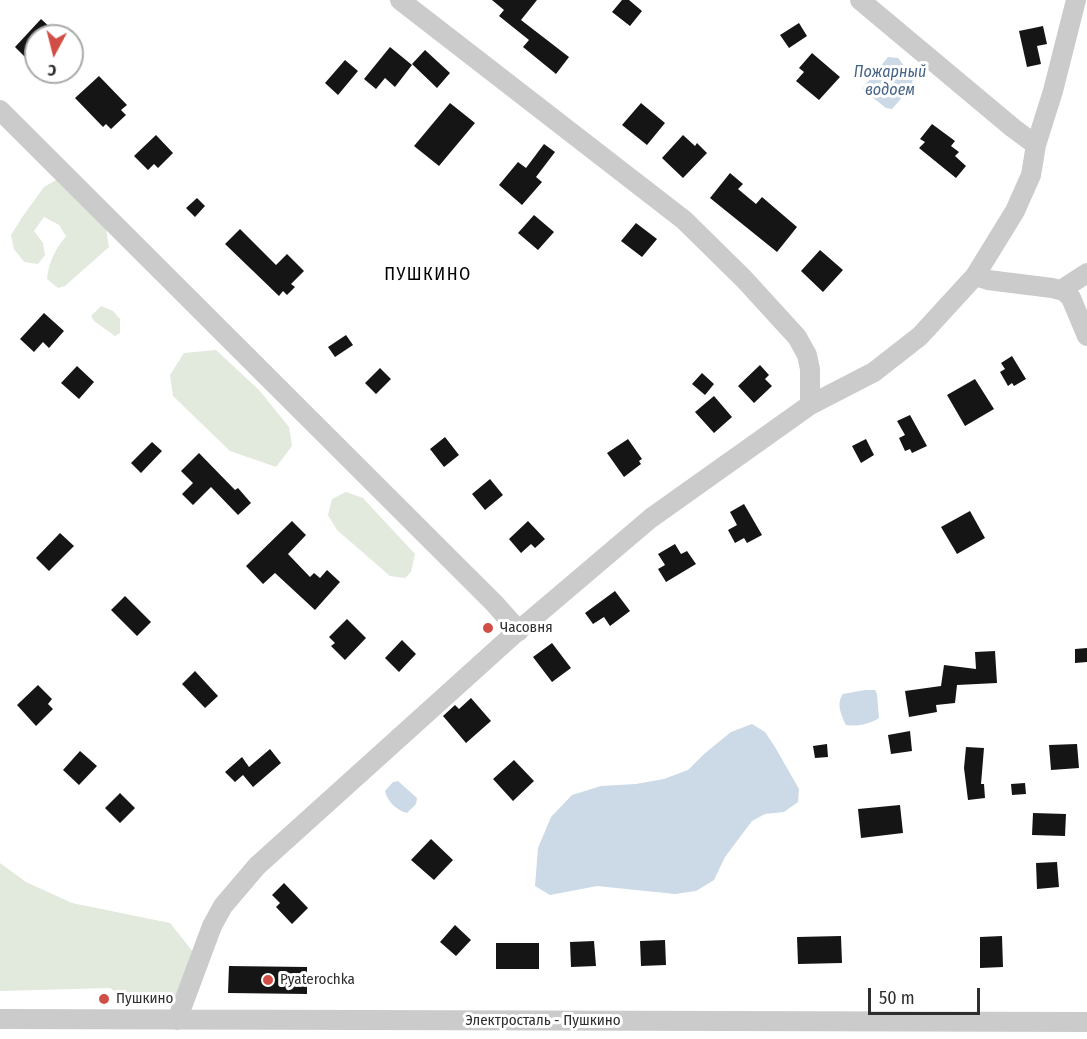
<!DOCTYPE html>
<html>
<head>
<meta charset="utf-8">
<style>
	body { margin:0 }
	#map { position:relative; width:1087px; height:1039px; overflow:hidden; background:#fff; font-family:"Fira Sans Condensed",sans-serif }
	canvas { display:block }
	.north { position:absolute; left:24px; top:24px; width:60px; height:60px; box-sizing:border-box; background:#fff; border:2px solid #ababab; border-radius:50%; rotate:187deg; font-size:16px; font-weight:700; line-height:24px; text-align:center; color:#2e2e2e }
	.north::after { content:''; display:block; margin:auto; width:21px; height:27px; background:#d04e45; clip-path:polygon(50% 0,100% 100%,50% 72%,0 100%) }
	.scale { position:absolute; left:868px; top:988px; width:112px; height:27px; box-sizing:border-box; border:3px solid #2e2e2e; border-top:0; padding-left:8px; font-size:18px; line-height:21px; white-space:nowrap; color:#2e2e2e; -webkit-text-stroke:4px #fff; paint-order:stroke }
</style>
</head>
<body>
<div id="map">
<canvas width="1087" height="1039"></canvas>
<div class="north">С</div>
<div class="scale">50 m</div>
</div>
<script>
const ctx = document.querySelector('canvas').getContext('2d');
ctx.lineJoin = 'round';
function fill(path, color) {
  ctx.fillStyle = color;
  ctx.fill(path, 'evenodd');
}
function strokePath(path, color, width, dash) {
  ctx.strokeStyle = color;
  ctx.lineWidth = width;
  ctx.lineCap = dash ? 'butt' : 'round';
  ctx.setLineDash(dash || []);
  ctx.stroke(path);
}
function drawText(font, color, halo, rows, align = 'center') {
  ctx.font = font + ' "Fira Sans Condensed",sans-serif';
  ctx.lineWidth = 6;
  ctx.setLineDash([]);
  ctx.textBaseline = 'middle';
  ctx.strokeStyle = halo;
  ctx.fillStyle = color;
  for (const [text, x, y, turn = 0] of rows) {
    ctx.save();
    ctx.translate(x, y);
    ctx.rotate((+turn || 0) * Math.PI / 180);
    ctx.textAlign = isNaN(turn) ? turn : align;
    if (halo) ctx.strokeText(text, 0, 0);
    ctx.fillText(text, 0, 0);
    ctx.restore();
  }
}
fill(new Path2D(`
	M58,179L106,229L109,247L65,286L58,288L47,279C49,261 55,250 66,236L59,225L44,217L34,231L43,243L45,255L38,264L24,262L14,249L11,235L23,216L44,187Z
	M101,306L113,311L120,319V333L115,336L94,321L91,316Z
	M216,350L259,390L289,427L292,446L276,467L230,451L173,396L170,375L184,353Z
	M346,492L363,498L415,554L411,572L405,578L390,576L337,530L328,515L332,499Z
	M0,863L26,882L72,903L170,923L193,952L177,1004H134L110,988L0,991Z`), '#e2e9dd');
fill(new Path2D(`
	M888,57L898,58L913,77L912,86L892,109L886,108L862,89Z
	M865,690H875L877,694L879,718C870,724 856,727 846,725C841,715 836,703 843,694Z
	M752,724L765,732L775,747L799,789L798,802L784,812L765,814L752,821L725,857L714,880L696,891L675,894L597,886L550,895L535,886L538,848L551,817L572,795L601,786L636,784L664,779L688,770L704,754L731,732Z
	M398,781L417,798L416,804L407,813C396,810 388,802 385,791L393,782Z`), '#ccd9e7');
fill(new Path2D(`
	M492,0H537L521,20L569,57L556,74L523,47L529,40L499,16L504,10Z
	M622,0H629L642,11L630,26L612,12Z
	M41,19L52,29L45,36H36V47L26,58L15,47Z
	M799,23L807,36L789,48L780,35Z
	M1043,26L1047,44L1037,46L1041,64L1027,67L1019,31Z
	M390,47L412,65L395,87L385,78L376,89L364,79Z
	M425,50L450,73L437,88L412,64Z
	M812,53L840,77L819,100L796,81L804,72L799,68Z
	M345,60L358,71L338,95L325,83Z
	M99,76L127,105L121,110L126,115L111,129L106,124L103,127L75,98Z
	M450,103L475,123L439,166L414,146Z
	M641,103L665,123L647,145L622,125Z
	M932,124L955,141L951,146L959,152L955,156L966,166L956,178L919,148L925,142L920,139Z
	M156,135L173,153L158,168L154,164L148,170L134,156Z
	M683,135L695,146L697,143L707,153L683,178L662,158Z
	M544,144L555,152L536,177L542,182L522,205L499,185L518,162L526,168Z
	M730,173L743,184L738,189L756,204L762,197L797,227L777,252L710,198Z
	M197,198L205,206L195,217L186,208Z
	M534,215L554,232L538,250L518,233Z
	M636,223L657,239L642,257L621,241Z
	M240,229L276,265L287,254L304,271L291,284L295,287L287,295L283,291L279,296L225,244Z
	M820,250L843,270L823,292L801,271Z
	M44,313L64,331L49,348L43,342L34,352L20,339Z
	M346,335L353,345L335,357L328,347Z
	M1012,356L1026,379L1014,386L1012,383L1008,386L1000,372L1005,369L1001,363Z
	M760,365L769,375L765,379L772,386L754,403L738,386Z
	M77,366L94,382L79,399L61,383Z
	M380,368L391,379L376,394L365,383Z
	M702,373L714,384L705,395L692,384Z
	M975,379L994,409L965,426L947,395Z
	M714,396L732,417L714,433L695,412Z
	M910,415L927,446L912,453L910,449L905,451L899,438L905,435L897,421Z
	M445,437L459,455L444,467L430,449Z
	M628,439L642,459L639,461L641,464L624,477L607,453Z
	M866,439L874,455L861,463L852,446Z
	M152,442L162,451L141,473L131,463Z
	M199,453L235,490L238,488L251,503L238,515L211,487L193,505L182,494L193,483L181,471Z
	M490,479L503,495L485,510L472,494Z
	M744,504L762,535L747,543L744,538L735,543L728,530L737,525L730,512Z
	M970,511L985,538L957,554L941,527Z
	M292,521L306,535L288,554L310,577L314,573L320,578L327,570L340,582L315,610L275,573L263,584L246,566Z
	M528,521L545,539L535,548L531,544L521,553L509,539Z
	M60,533L74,546L49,571L36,558Z
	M675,544L681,554L687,551L696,564L666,582L658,569L665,565L658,554Z
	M615,591L630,611L610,626L604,617L593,624L585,613Z
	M125,596L151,622L137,636L111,610Z
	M347,619L366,638L345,660L331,646L335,643L329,637Z
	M402,640L416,654L399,672L385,658Z
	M552,643L571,668L552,682L533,657Z
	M1087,648V662L1075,663V649Z
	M995,651L997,683L957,685L955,703L936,705L937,712L909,717L905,691L941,686L944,665L976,669L975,652Z
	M195,671L218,696L205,708L182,684Z
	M38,685L52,699L48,704L53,709L36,726L17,705Z
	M471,698L491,721L466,743L443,716L455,705L459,709Z
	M910,731L912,751L891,754L888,735Z
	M827,744L828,757L815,758L813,746Z
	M1077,744L1079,768L1051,770L1049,745Z
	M966,747L984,748L981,784H984L985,798L968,800L964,768Z
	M270,749L281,763L253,787L243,775L235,782L225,772L242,757L249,767Z
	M80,751L97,766L79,785L63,770Z
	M514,760L534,781L513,801L493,779Z
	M1025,783L1026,794L1012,795L1011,784Z
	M120,793L135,808L120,823L105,808Z
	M900,805L903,833L861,838L858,809Z
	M1033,813L1066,814L1065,836L1032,835Z
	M431,839L453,860L434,880L411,860Z
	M1057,862L1059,887L1037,889L1036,863Z
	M284,883L308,908L292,924L276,907L280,903L272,895Z
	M455,925L471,940L456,956L440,942Z
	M841,936L842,963L798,964L797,937Z
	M1002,936L1003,967L980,968V937Z
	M665,940L666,965L641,966L640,941Z
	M594,941L596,966L571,967L570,942Z
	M496,943H539V969H496Z
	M229,966L307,967V994L228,993Z`), '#151515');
strokePath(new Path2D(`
	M400,0L684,220L744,279L797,337L807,355L810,369V405
	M860,0L1013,128L1036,145
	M0,110L494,603L519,631
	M975,276L988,280L1052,288L1064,291L1071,298L1087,336
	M1061,290L1087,273
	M0,1019L1087,1022
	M177,1020L212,926L223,906L257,866L512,636L651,518L810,405L874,372L920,336L975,276L1015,211L1031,175L1036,145L1053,91L1076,0`), '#cbcbcb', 20);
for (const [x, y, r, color] of [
	[488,628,6,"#d04e45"],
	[268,980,6,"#d04e45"],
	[104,999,6,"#d04e45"]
]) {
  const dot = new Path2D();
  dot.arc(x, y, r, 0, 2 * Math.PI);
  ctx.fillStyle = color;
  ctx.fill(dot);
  strokePath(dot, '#fff', 2);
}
drawText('15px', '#2e2e2e', '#fff', [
	["Часовня",500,628],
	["Pyaterochka",280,980],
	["Пушкино",116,999]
], 'left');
drawText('15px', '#2e2e2e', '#fff', [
	["Электросталь - Пушкино",543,1021]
]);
drawText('italic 16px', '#466486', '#fff', [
	["Пожарный",890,73],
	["водоем",890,91]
]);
ctx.letterSpacing = '1.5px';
drawText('18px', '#000', '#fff', [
	["ПУШКИНО",428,275]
]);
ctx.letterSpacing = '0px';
</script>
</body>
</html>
